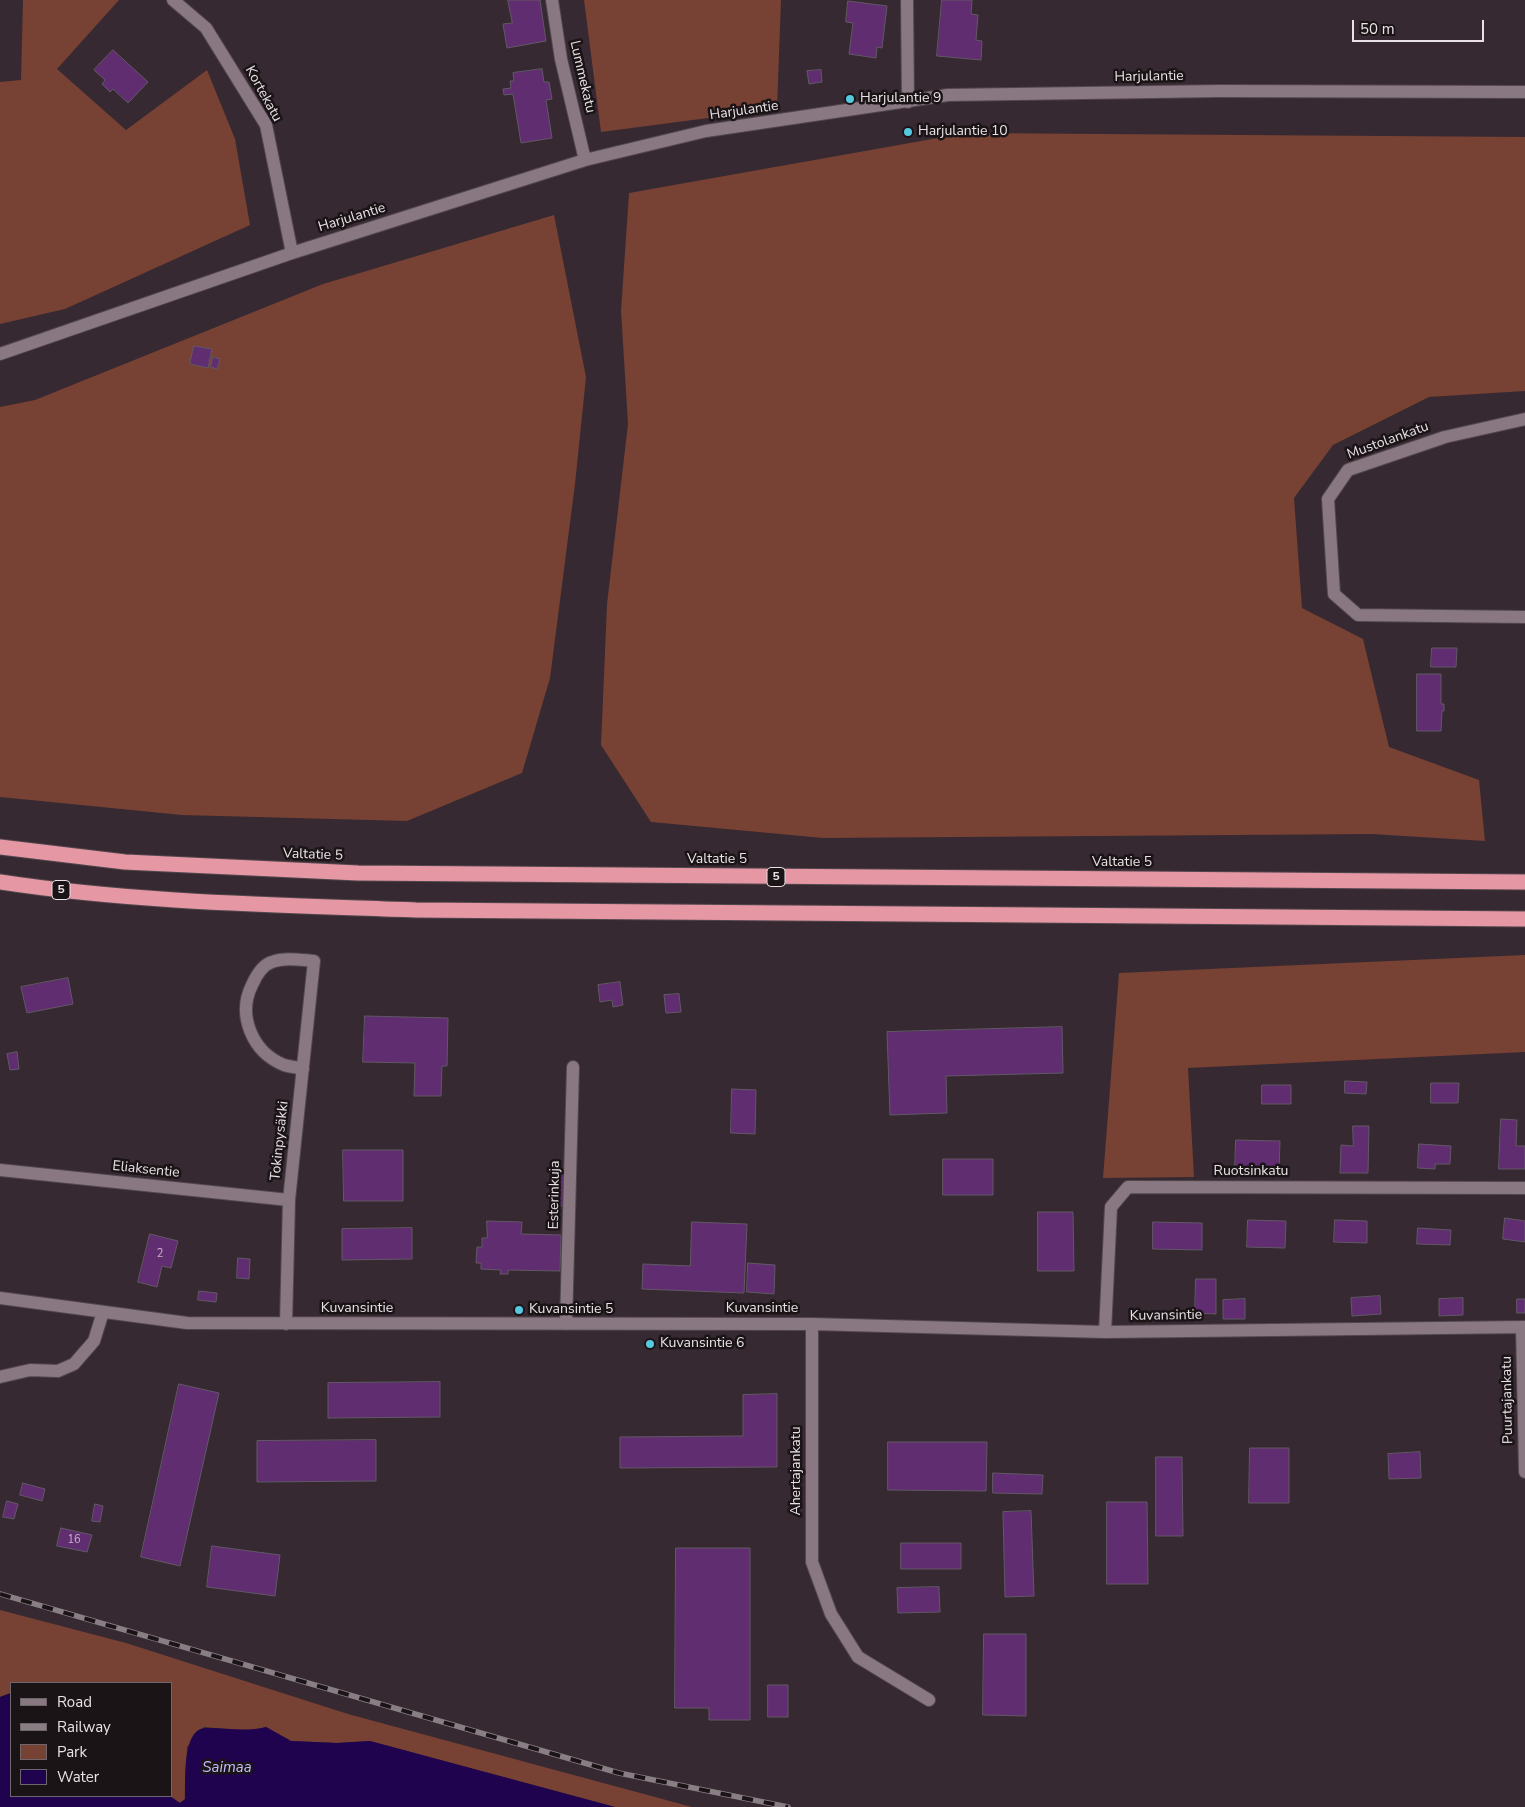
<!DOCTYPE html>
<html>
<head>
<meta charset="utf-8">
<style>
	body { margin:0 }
	#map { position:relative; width:1525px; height:1807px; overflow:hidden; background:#372931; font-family:"Nunito Sans",sans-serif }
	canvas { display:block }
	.legend { position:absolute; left:10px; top:1682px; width:162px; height:115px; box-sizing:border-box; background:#1a1417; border:1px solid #6d666a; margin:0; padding:6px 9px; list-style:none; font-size:15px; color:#eae1e6 }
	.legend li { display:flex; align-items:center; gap:10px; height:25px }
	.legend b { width:25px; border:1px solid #6d666a }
	.scale { position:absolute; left:1352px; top:20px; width:132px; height:22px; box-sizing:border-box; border:2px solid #eae1e6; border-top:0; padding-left:6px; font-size:15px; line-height:18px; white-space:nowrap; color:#eae1e6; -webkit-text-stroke:4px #1a1417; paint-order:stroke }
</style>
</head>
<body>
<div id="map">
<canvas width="1525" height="1807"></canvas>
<ul class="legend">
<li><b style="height:6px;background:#897882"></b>Road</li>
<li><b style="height:6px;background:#8a7e85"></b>Railway</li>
<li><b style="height:14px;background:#774134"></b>Park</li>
<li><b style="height:14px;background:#20034f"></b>Water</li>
</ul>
<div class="scale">50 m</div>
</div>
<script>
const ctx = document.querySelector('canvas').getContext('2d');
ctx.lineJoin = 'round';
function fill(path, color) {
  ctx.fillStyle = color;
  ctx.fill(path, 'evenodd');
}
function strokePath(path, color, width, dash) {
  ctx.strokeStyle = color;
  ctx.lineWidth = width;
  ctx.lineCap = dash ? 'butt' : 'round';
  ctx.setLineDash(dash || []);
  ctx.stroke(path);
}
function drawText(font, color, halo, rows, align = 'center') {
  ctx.font = font + ' "Nunito Sans",sans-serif';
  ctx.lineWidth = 5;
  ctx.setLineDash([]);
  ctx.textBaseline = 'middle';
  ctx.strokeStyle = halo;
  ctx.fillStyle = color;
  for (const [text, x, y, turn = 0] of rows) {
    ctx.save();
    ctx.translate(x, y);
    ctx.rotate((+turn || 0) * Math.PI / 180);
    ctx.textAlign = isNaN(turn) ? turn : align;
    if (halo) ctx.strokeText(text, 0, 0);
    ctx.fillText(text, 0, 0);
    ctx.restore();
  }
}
fill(new Path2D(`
	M23,0H119L57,69L126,130L207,70L235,139L250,225L65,309L0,324V82L21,80Z
	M584,0H781L777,109L601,132Z
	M966,133L1525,137V391L1429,397L1333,445L1294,498L1302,608L1363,639L1389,747L1479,780L1485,841L1372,834L823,838L651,822L601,745L607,604L628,424L621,311L629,193Z
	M554,215L586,377L575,484L550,678L522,773L407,821L182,815L0,797V407L35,400L323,284Z
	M1525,955V1052L1188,1068L1194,1177L1103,1178L1119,973Z
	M0,1610L126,1643L348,1714L692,1807H615L370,1741L337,1743L291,1741L266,1727L249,1731L204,1727L187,1747L185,1800L179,1803L170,1796L171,1683H11V1693L0,1697Z`), '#774134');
fill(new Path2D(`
	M11,1693V1796H170L180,1803L185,1799C186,1782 181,1727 207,1728C228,1728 246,1732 266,1727L291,1741L337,1743L370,1741L615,1807H0V1697Z`), '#20034f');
const building = new Path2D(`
	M508,0H540L546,41L507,48L503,24L512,23Z
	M942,0H972L971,14L978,15L976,40L982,41L981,60L937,56Z
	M848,1L887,6L882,48L877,47L876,58L849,54L853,23L846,22Z
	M113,50L148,82L128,103L113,89L110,92L102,84L105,80L94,70Z
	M542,69L544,82H549L552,99L546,100L552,138L521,143L513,94L504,95L503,89L511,88L510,81H514L513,73Z
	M821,70L822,82L809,84L807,71Z
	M194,346L212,349L208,368L190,364Z
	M213,357L220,359L217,369L211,367Z
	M1432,648H1457L1456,667H1431Z
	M1417,674H1441V704H1444V711H1442L1441,731H1417Z
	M68,978L73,1004L27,1013L21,987Z
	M620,982L623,1005L613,1007L612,1000L600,1002L598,985Z
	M679,994L681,1012L666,1013L664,995Z
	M365,1016L448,1018L447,1066H442L441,1096H414L415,1063L363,1062Z
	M1062,1027L1063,1073L946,1076L947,1113L890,1115L887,1032Z
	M17,1052L19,1069L10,1070L7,1054Z
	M1345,1081L1367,1082L1366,1094L1345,1093Z
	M1431,1083H1459L1458,1103H1431Z
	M1262,1085H1291V1104H1262Z
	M732,1089L756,1090L755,1134L731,1133Z
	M1501,1119L1517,1120L1516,1146H1525V1169H1499Z
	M1353,1126H1369L1368,1173H1340L1341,1145L1353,1146Z
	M1236,1140L1280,1141L1279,1171L1235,1169Z
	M1419,1144L1451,1146L1450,1164H1435V1169L1418,1168Z
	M343,1150H403V1201H344Z
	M943,1159H993V1195H943Z
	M555,1169L570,1170V1206H554Z
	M1038,1212H1073L1074,1271H1038Z
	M1505,1218L1525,1221V1242L1503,1239Z
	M1248,1220L1286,1221L1285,1248L1247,1247Z
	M1335,1220L1367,1221V1243L1334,1242Z
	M487,1221L522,1222L521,1234L561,1235L560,1271L508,1270V1274H500L501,1270L481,1269V1263H476L477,1247H482V1238H487Z
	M692,1222L747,1224L744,1293L642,1289L643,1264L690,1266Z
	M1153,1222L1202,1223V1250L1153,1249Z
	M412,1228V1259L342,1260V1229Z
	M1418,1228L1451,1230L1450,1245L1417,1244Z
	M150,1234L178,1241L171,1268L162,1266L157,1287L138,1282Z
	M238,1258L250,1259L249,1279L237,1278Z
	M748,1263L775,1265L774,1294L747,1292Z
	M1196,1279H1216V1314L1195,1313Z
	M199,1291L217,1293L216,1302L198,1300Z
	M1380,1296L1381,1314L1352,1316L1351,1298Z
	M1463,1298V1315L1439,1316V1299Z
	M1245,1299V1319H1223V1300Z
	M1517,1299H1525V1313H1517Z
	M440,1382V1417L328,1418V1383Z
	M179,1384L219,1393L180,1566L141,1557Z
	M777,1394V1467L620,1468V1437L743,1436V1395Z
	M376,1440V1481L257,1482V1441Z
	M888,1442H987L986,1491L888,1490Z
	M1250,1448H1289V1503H1249Z
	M1420,1452L1421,1478L1389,1479L1388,1454Z
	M1156,1457H1182L1183,1536H1156Z
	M993,1473L1043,1475L1042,1494L993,1493Z
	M23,1483L45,1489L42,1501L20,1495Z
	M7,1501L18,1504L14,1519L3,1517Z
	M1107,1502H1147L1148,1584H1107Z
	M95,1504L103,1506L100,1522L92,1521Z
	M1031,1511L1034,1596L1005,1597L1003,1512Z
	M61,1528L92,1535L87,1552L57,1546Z
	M901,1543H961V1569H901Z
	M212,1546L280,1555L275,1596L207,1587Z
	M676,1548H750V1720H709V1708H675Z
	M939,1587L940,1612L898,1613L897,1588Z
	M984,1634H1026V1716L983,1715Z
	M768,1685H788V1717H768Z`);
fill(building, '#602d71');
strokePath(building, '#625866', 1);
const minor = new Path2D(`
	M173,0L206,28L266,125L292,253
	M552,0L561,59L585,160
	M907,0L908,102
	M0,354L292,253L585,160L706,131L948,95L1219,91L1525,92
	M1525,419L1445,437L1348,470L1328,499L1334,594L1358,615L1525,617
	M0,1170L289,1200
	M0,1298L187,1323L812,1324L1105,1332L1525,1327
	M286,1324L289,1200L314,961C301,960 285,957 272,962C262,965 256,976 252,985C237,1015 252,1052 284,1065C290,1067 297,1067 303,1069
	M566,1324L573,1067
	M812,1324V1562L831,1614L858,1657L929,1700
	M1522,1327L1525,1472
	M1105,1332L1111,1207L1128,1187L1525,1188
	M0,1377L30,1370L58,1371L74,1364L94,1341L103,1312`);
const highway = new Path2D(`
	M0,847L125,862L358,873L1525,882
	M0,882C137,903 278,905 416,910L1525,919`);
strokePath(minor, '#53474e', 14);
strokePath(highway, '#53474e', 17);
strokePath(minor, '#897882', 12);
strokePath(highway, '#e597a4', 15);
const rail = new Path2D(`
	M0,1594L619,1773L788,1807`);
strokePath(rail, '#8a7e85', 5.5);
strokePath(rail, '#1a1417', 4, [11]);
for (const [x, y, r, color] of [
	[850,99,5,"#56c9e0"],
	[908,132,5,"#56c9e0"],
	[519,1310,5,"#56c9e0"],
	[650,1344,5,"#56c9e0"]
]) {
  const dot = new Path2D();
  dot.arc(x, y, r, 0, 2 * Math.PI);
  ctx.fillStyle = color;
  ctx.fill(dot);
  strokePath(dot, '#1a1417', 2);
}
drawText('11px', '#c8b4c9', null, [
	["2",160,1254],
	["16",74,1540]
]);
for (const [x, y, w] of [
	[776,877,18],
	[61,890,18]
]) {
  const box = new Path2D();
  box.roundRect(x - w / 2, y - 9.5, w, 19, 4);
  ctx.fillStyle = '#1a1417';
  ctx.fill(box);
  strokePath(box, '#eae1e6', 1);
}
drawText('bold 12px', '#eae1e6', null, [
	["5",776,877],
	["5",61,890]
]);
drawText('14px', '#eae1e6', '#1a1417', [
	["Lummekatu",582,77,77],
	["Harjulantie",1149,77,-1],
	["Kortekatu",263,94,61],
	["Harjulantie",744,111,-8],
	["Harjulantie",352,218,-17],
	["Mustolankatu",1388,441,-20],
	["Valtatie 5",313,855,2],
	["Valtatie 5",717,860],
	["Valtatie 5",1122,863],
	["Tokinpysäkki",280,1141,-84],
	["Eliaksentie",146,1170,6],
	["Ruotsinkatu",1251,1172],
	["Esterinkuja",555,1195,-89],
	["Kuvansintie",357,1309],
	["Kuvansintie",762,1309],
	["Kuvansintie",1166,1316,-1],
	["Puurtajankatu",1508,1400,-91],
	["Ahertajankatu",797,1471,-90]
]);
drawText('14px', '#eae1e6', '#1a1417', [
	["Harjulantie 9",860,99],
	["Harjulantie 10",918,132],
	["Kuvansintie 5",529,1310],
	["Kuvansintie 6",660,1344]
], 'left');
drawText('italic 15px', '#c5bcfd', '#1a1417', [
	["Saimaa",227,1768]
]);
</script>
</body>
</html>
